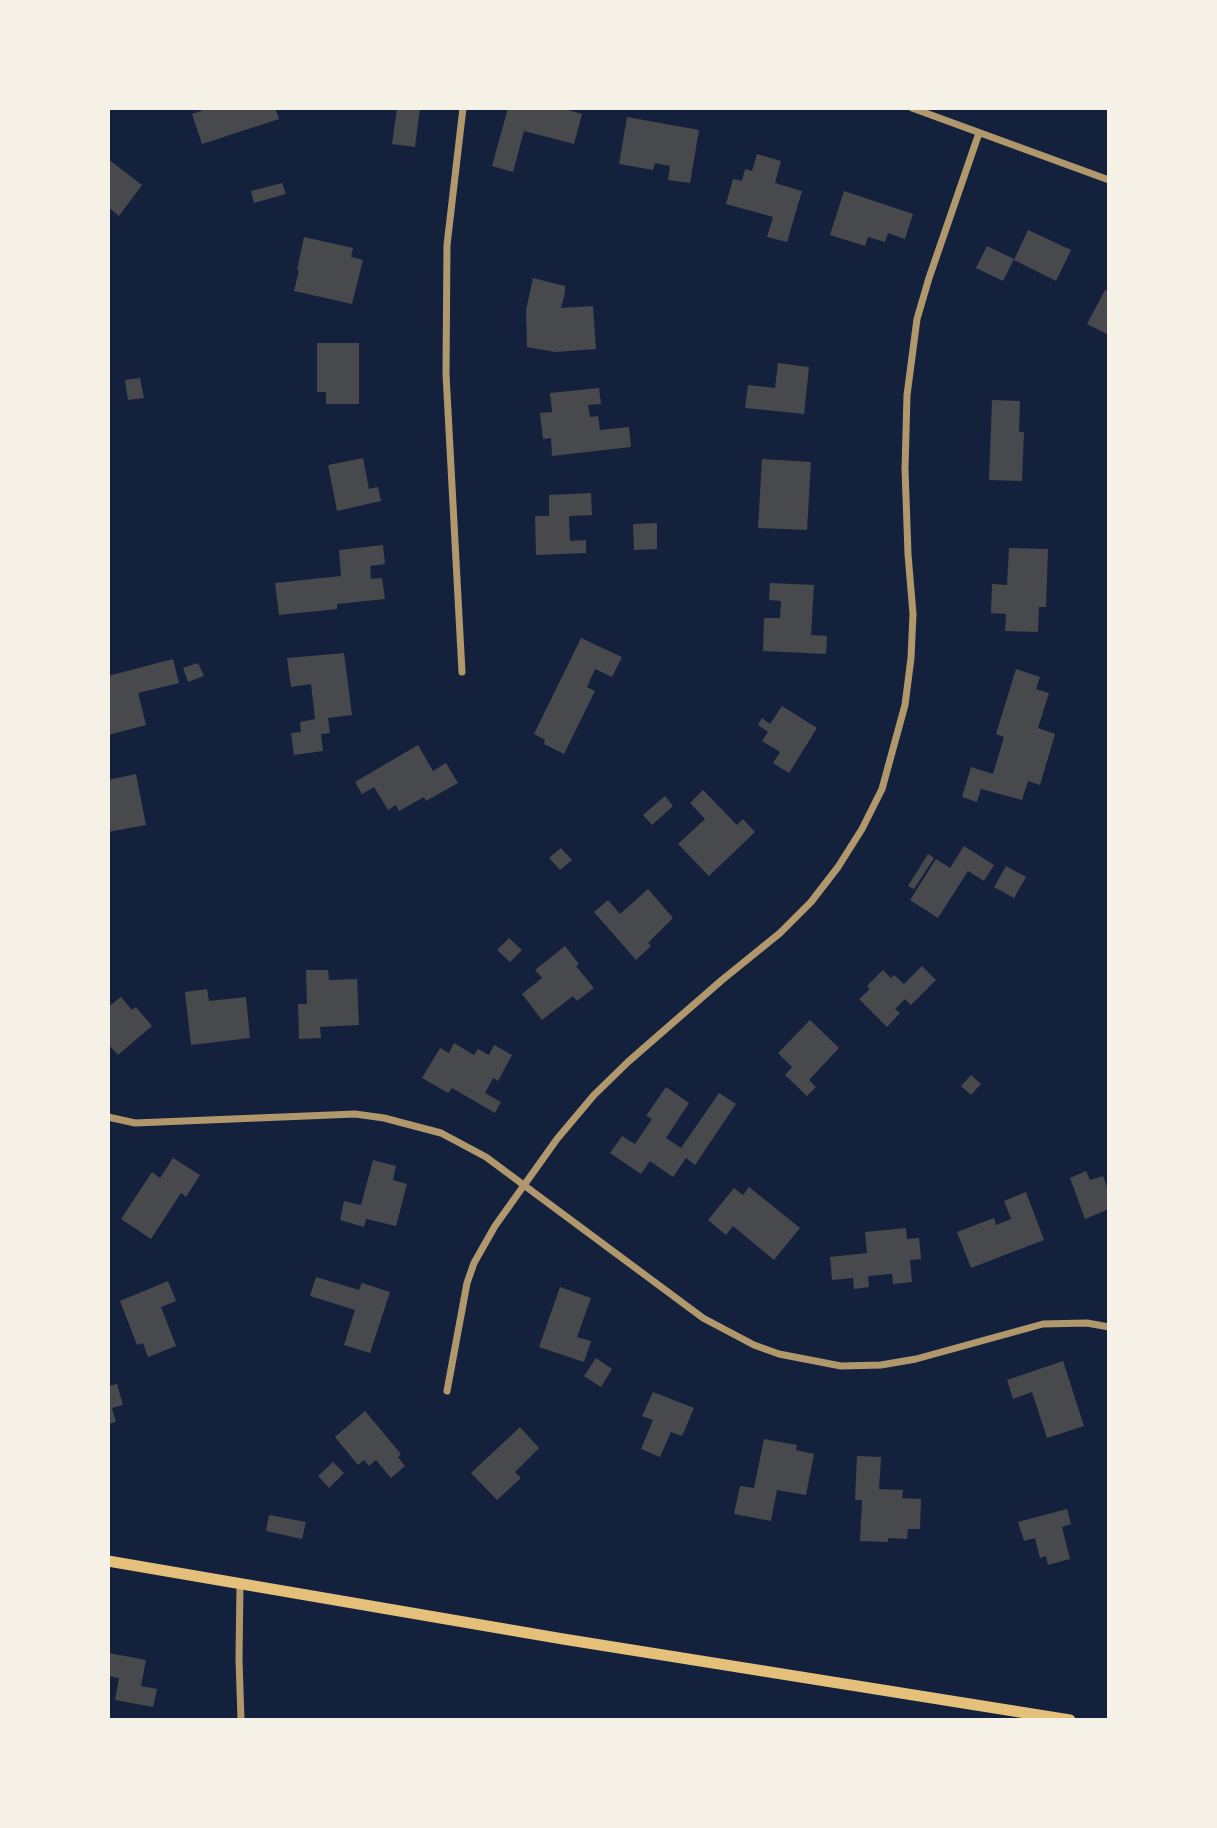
<!DOCTYPE html>
<html>
<head>
<meta charset="utf-8">
<style>
	body { margin:0 }
	#map { position:relative; width:1217px; height:1828px; overflow:hidden; background:#14213d; font-family:"PT Sans",sans-serif }
	canvas { display:block }
	.frame { position:absolute; inset:0; border:110px solid #f6f1e7; pointer-events:none }
</style>
</head>
<body>
<div id="map">
<canvas width="1217" height="1828"></canvas>
<div class="frame"></div>
</div>
<script>
const ctx = document.querySelector('canvas').getContext('2d');
ctx.lineJoin = 'round';
function fill(path, color) {
  ctx.fillStyle = color;
  ctx.fill(path, 'evenodd');
}
function strokePath(path, color, width, dash) {
  ctx.strokeStyle = color;
  ctx.lineWidth = width;
  ctx.lineCap = dash ? 'butt' : 'round';
  ctx.setLineDash(dash || []);
  ctx.stroke(path);
}
fill(new Path2D(`
	M209,108H275L279,119L202,144L192,114Z
	M397,108H420L415,147L392,144Z
	M508,108H569L568,110L582,114L574,144L524,131L513,172L492,166Z
	M627,117L699,130L690,183L668,180L670,166L655,163L653,170L619,164Z
	M757,154L781,161L775,183L802,191L787,242L767,237L773,217L726,204L733,179L742,181L745,169L752,171Z
	M108,159L142,185L119,216L108,207Z
	M282,183L286,194L254,203L251,191Z
	M844,191L913,214L905,239L888,233L885,242L868,237L865,246L830,235Z
	M1028,230L1071,250L1056,281L1014,260Z
	M304,237L353,248L351,257L363,260L352,304L294,291L299,270H297Z
	M987,246L1014,259L1003,281L976,268Z
	M533,278L565,286V293L561,308L593,306L596,349L555,352L527,347L526,310Z
	M1105,290L1109,292V335L1087,324Z
	M317,343H359V404H326V392H317Z
	M778,363L809,367L804,414L745,408L748,385L775,388Z
	M140,378L144,398L128,400L125,380Z
	M599,388L601,404L588,405L590,417L598,416L600,430L629,427L631,447L552,456L551,438L543,439L540,413L552,412L550,393Z
	M992,400L1020,401L1019,432H1024L1022,481L989,480Z
	M363,458L369,489L378,487L381,501L337,511L328,465Z
	M762,459L811,462L807,530L758,528Z
	M591,493L592,515L569,516L570,541L586,540V553L536,555L535,516H549V495Z
	M657,523V549L634,550L633,524Z
	M383,545L385,564L370,566L371,579L382,578L385,599L337,604V609L279,615L275,583L341,576L339,550Z
	M1009,548L1048,549L1046,607H1039L1038,632L1005,631L1006,614L991,613L992,584L1007,585Z
	M770,583L814,585L811,635L827,636L826,654L763,651L764,618H780L781,601L769,600Z
	M581,638L622,657L612,677L595,669L587,687L595,691L564,754L544,744L545,740L534,734Z
	M344,653L352,715L328,718L330,733L321,734L323,751L294,755L291,733L301,732L300,722L315,719L311,684L291,687L287,658Z
	M173,659L179,683L138,693L146,725L108,735V676Z
	M198,663L204,676L188,682L183,668Z
	M1016,669L1040,677L1036,689L1049,693L1038,728L1055,734L1040,785L1028,781L1022,800L981,789L977,802L962,797L971,767L993,774L1004,737L996,734Z
	M782,706L817,728L789,773L773,763L780,752L762,741L768,732L758,725L762,718L770,724Z
	M418,745L433,771L446,763L458,783L426,801L424,797L399,811L396,805L388,810L374,787L362,794L355,782Z
	M136,774L146,825L108,832V780Z
	M703,790L737,825L743,819L755,832L709,876L678,844L705,819L690,803Z
	M665,796L673,806L652,825L643,815Z
	M964,846L994,865L984,881L968,871L938,918L910,900L936,859L950,868Z
	M561,848L572,860L560,870L549,858Z
	M928,854L934,858L914,889L908,886Z
	M1006,866L1026,877L1014,898L994,887Z
	M648,889L673,918L648,943L651,946L636,960L594,912L608,900L620,914Z
	M509,938L522,950L510,962L497,950Z
	M565,946L579,964L576,966L594,988L577,1001L573,996L542,1020L522,994L542,978L535,970Z
	M922,966L936,980L911,1005L905,999L895,1009L900,1013L887,1027L859,999L870,989L867,986L883,970L891,978L894,975L904,984Z
	M306,970H328L329,980L357,979L359,1025L320,1027L321,1038L299,1039L298,1004H307Z
	M207,989L209,1001L246,997L250,1038L191,1045L185,992Z
	M121,997L132,1010L136,1007L152,1026L118,1055L108,1044V1007Z
	M810,1020L839,1048L809,1080L816,1087L807,1096L785,1075L792,1067L778,1053Z
	M454,1043L474,1055L478,1049L489,1055L494,1045L512,1055L498,1081L493,1078L485,1093L501,1102L495,1113L452,1088L448,1093L422,1078L440,1048L449,1053Z
	M971,1075L981,1084L971,1095L961,1086Z
	M666,1087L689,1103L666,1138L681,1148L719,1093L736,1104L695,1165L686,1158L673,1177L650,1161L641,1174L610,1153L622,1136L635,1144L652,1119L646,1116Z
	M173,1158L200,1175L186,1197L181,1193L151,1239L121,1219L152,1172L160,1178Z
	M373,1160L396,1166L393,1180L407,1184L396,1226L366,1219L364,1227L340,1220L344,1201L361,1205Z
	M1086,1171L1090,1180L1103,1176L1107,1187L1109,1186V1209L1085,1219L1070,1178Z
	M749,1187L800,1228L774,1260L733,1226L726,1235L708,1220L734,1188L743,1195Z
	M1026,1192L1044,1240L971,1268L957,1232L994,1218L996,1225L1011,1219L1004,1201Z
	M906,1228L907,1239L919,1238L921,1259L910,1260L912,1282L893,1284L892,1274L868,1276L869,1287L854,1289L853,1278L832,1280L830,1257L867,1253L865,1232Z
	M316,1277L359,1290L362,1283L390,1292L370,1353L344,1345L355,1310L310,1296Z
	M168,1281L176,1301L161,1307L176,1346L148,1357L143,1343L137,1345L120,1301Z
	M560,1287L591,1298L577,1337L591,1341L584,1362L539,1347Z
	M596,1358L612,1369L601,1387L584,1376Z
	M1063,1361L1084,1426L1047,1438L1032,1392L1013,1399L1007,1380Z
	M117,1384L123,1405L112,1408L116,1422L108,1424V1386Z
	M653,1392L694,1408L682,1436L671,1432L660,1457L641,1449L653,1420L642,1416Z
	M365,1411L401,1454L398,1457L405,1466L391,1478L376,1460L369,1466L364,1460L358,1465L335,1437Z
	M520,1427L539,1448L515,1472L521,1478L497,1500L471,1473Z
	M764,1439L797,1445L796,1450L814,1454L806,1495L777,1490L771,1521L734,1514L740,1486L754,1488Z
	M857,1456L881,1457L879,1489L903,1490L902,1498L921,1499L920,1529H908L907,1539L888,1538V1542L860,1541L862,1500H855Z
	M333,1462L344,1473L329,1488L318,1476Z
	M1067,1509L1071,1524L1062,1527L1070,1559L1048,1565L1046,1556L1040,1558L1035,1538L1024,1541L1018,1522Z
	M269,1515L306,1522L302,1539L266,1531Z
	M109,1653L146,1660L141,1686L157,1689L153,1707L115,1700L119,1678L108,1676Z`), '#48494c');
strokePath(new Path2D(`
	M912,108L1109,180
	M462,672L446,374L447,245L463,108
	M108,1117L135,1123L355,1114L384,1118L441,1133L486,1157L703,1318L754,1345L779,1354L841,1366L881,1365L916,1359L1043,1324L1087,1323L1109,1327
	M447,1391L467,1283L474,1263L495,1226L557,1139L594,1095L629,1061L722,980L780,933L811,902L838,867L862,829L882,789L905,705L911,658L913,614L908,554L905,469L907,395L917,319L929,278L979,133
	M240,1585L239,1659L241,1720`), '#b1986c', 7);
strokePath(new Path2D(`
	M108,1561L563,1639L1070,1720`), '#e5c07b', 11);
</script>
</body>
</html>
